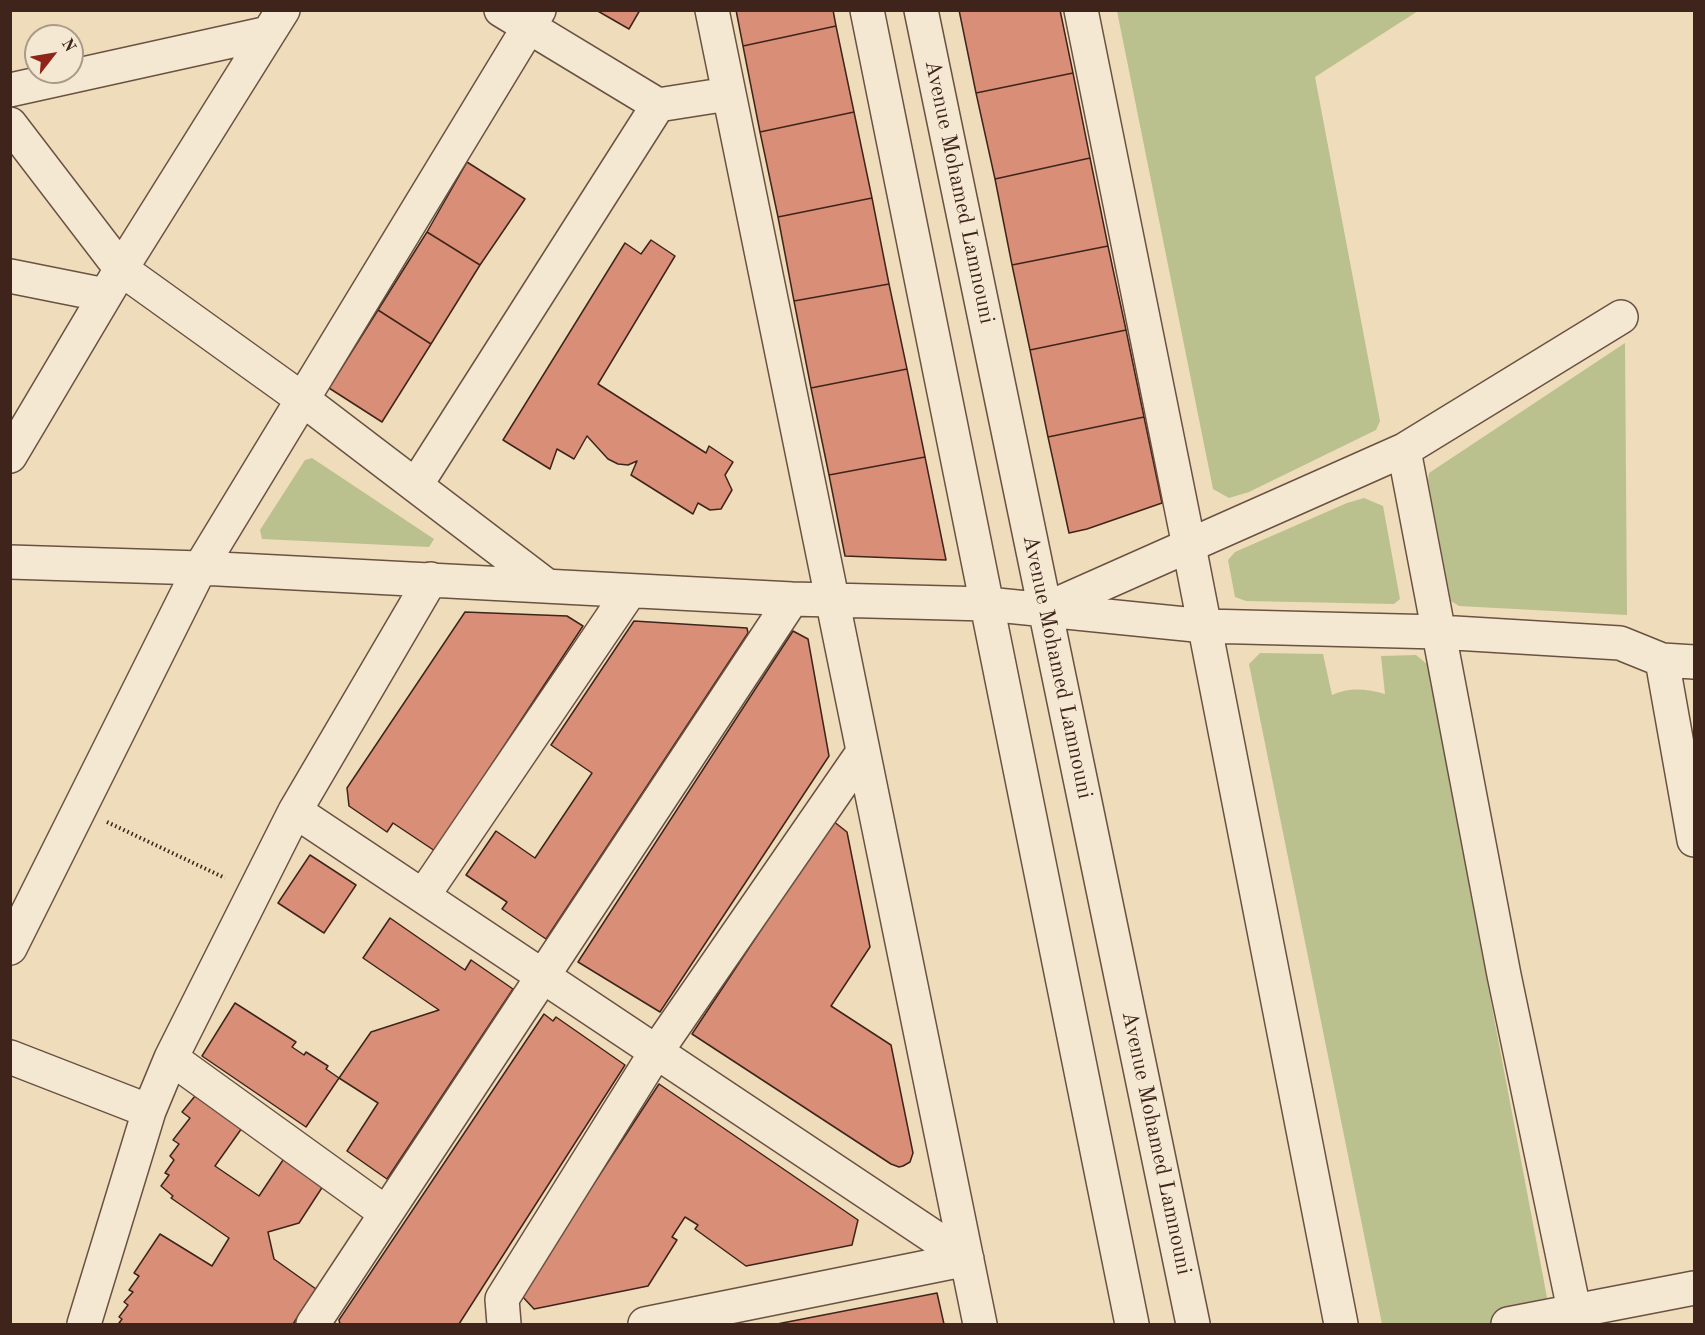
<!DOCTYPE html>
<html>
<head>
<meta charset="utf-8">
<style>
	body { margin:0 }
	#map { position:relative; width:1705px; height:1335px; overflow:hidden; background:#efdcbb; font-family:"Old Standard TT",serif }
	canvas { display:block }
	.frame { position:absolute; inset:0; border:12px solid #3e241b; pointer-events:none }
	.north { position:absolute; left:24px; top:24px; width:60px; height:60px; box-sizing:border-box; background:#f5e8d3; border:2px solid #ac9a89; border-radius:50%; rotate:59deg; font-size:16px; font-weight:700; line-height:24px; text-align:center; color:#3e241b }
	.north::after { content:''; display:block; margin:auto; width:21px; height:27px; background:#8f2418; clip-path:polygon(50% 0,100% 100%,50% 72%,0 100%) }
</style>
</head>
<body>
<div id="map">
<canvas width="1705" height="1335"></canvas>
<div class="frame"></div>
<div class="north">N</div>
</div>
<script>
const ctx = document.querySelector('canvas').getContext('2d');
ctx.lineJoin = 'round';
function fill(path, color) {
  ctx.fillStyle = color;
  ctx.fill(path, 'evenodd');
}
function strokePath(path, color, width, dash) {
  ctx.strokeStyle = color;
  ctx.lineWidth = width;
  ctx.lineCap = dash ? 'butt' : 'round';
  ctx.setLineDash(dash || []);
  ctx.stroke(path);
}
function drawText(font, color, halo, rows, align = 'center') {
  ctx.font = font + ' "Old Standard TT",serif';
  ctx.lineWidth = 5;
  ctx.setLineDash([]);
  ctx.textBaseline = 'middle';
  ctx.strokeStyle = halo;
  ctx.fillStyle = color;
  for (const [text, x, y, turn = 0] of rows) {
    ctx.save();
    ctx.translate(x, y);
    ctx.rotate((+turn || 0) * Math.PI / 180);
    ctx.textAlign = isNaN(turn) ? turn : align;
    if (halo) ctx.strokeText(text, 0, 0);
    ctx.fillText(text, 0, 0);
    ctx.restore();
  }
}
fill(new Path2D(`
	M1117,11H1418L1315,77L1380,421L1376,430L1249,492L1229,498L1213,489Z
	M1625,343L1627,615L1459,606L1451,601L1428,481L1429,473Z
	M312,458L434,539L429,547L262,539L260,530L305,460Z
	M1364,498L1383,506L1400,599L1394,604L1246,601L1235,597L1228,560L1235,552L1347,503Z
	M1260,653L1323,654L1332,695C1350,687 1366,689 1385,694L1381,656L1416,655L1427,664L1552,1324H1382L1249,664Z`), '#bbc08f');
const building = new Path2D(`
	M596,10H640L629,29Z
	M736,10H833L836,26L743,46Z
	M959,10H1060L1073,73L976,93Z
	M836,26L854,112L760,132L743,46Z
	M1073,73L1090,158L995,179L976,93Z
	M854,112L872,198L778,217L760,132Z
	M1090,158L1108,246L1012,265L995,179Z
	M467,162L525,199L480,265L427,232Z
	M872,198L889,284L794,301L778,217Z
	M427,232L480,265L431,344L378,310Z
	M651,240L675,256L598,384L706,453L709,446L733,462L725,475L732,490L721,509L710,510L698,503L693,514L631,475L637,461L628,465L618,464L608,459L587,436L574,459L557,449L550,469L503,440L625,243L641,254Z
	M1108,246L1126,330L1030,350L1012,265Z
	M889,284L907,369L811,388L794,301Z
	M378,310L431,344L382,422L329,388Z
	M1126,330L1144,417L1048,437L1030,350Z
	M907,369L925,457L829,475L811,388Z
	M1144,417L1162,503L1087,529L1069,533L1048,437Z
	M925,457L946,560L845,556L829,475Z
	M465,612L567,616L583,626L435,851L393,823L387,832L349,806L347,788Z
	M634,621L747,628L748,633L546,939L502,909L507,902L466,875L496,831L535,858L592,773L551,745Z
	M793,631L808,639L829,756L660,1012L578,962Z
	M833,821L847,832L870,947L831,1006L891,1045L913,1153L910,1162L903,1166L899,1167L891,1164L692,1034Z
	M310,855L356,885L324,933L278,903Z
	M390,918L465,970L471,960L513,989L387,1179L347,1151L378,1103L339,1078L371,1032L439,1010L363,958Z
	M235,1003L296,1042L292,1047L304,1055L306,1052L328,1066L326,1069L339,1078L306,1127L202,1056Z
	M544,1014L553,1021L556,1017L625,1065L459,1324H340L339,1320Z
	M659,1084L858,1220L852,1245L746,1266L695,1229L698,1225L685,1217L672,1237L677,1240L648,1286L534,1309L521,1295Z
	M195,1096L242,1128L215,1166L259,1196L285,1157L325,1183L299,1223L268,1232L274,1259L316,1289L293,1324H122L119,1323L122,1319L119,1317L128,1305L124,1302L133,1292L129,1290L139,1276L134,1273L160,1234L212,1266L229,1238L171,1198L173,1196L161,1186L169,1175L165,1173L174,1160L170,1156L179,1144L173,1140L190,1118L182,1112Z
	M937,1293L944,1324H777Z`);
fill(building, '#d98e77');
strokePath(building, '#3e241b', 1.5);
const minor = new Path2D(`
	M501,10L658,105L728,94
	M712,10L980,1324
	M867,10L1132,1324
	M921,10L1193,1324
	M1081,10L1189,546L1341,1324
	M10,90L268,33
	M10,124L121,269L302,399L546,585
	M10,276L105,295
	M1404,450L1504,975L1577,1324
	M10,456L121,269L283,10
	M416,485L658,105
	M10,562L200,568L792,599L987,604L1205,626L1438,632L1620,643L1662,660L1694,662
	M1046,609L1404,450L1621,317
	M1662,660L1694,840
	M295,811L967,1259
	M423,896L630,591
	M10,948L200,568L539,10
	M10,1057L149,1111
	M171,1058L386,1213
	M84,1324L149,1111L171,1058L295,811L431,579
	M313,1324L792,599
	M504,1324L502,1299L656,1052L863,752
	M645,1324L967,1259
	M1508,1324L1694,1288`);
strokePath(minor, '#6a5243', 36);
strokePath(new Path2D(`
	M107,822L225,878`), '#3e241b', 4, [1.5, 3]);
strokePath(minor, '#f5e8d3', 33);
drawText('22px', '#3e241b', '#f5e8d3', [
	["Avenue Mohamed Lamnouni",959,192,78],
	["Avenue Mohamed Lamnouni",1057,667,78],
	["Avenue Mohamed Lamnouni",1156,1143,78]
]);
</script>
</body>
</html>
